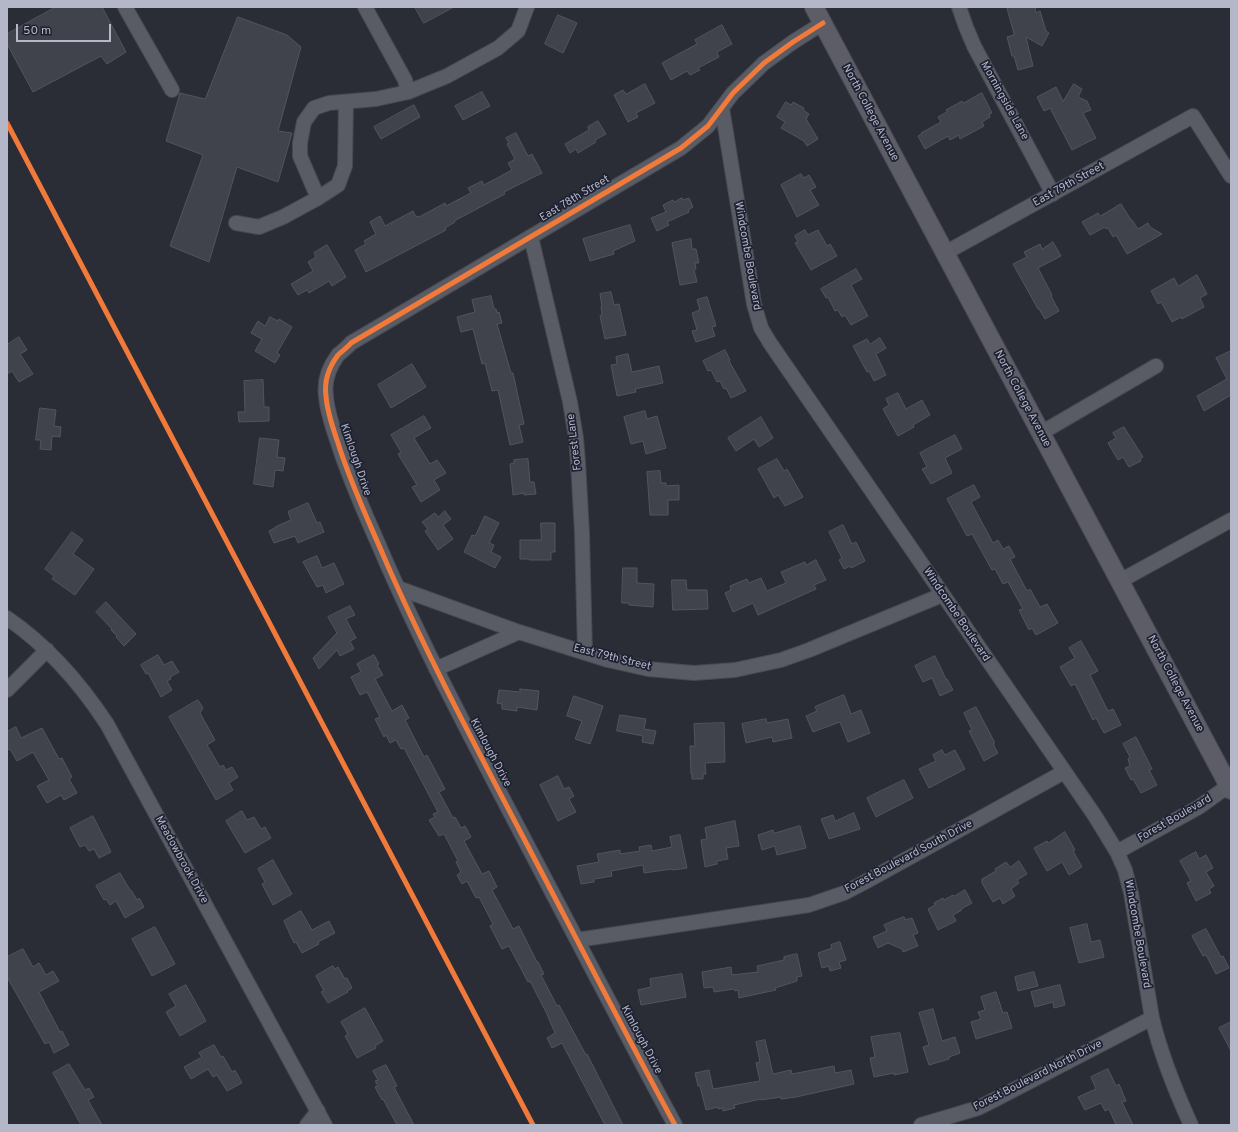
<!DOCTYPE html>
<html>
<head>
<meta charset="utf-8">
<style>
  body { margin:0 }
  #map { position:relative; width:1238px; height:1132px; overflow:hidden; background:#2a2c36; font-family:Overpass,sans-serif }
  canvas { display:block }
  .frame { position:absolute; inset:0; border:8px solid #b4b7c8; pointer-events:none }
  .scale { position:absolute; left:16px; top:24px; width:95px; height:18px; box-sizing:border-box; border:2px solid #b4b7c8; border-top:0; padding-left:5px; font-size:12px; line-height:14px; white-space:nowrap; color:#b4b7c8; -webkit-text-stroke:3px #1d2131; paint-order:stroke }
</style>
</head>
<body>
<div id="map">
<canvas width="1238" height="1132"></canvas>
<div class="frame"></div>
<div class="scale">50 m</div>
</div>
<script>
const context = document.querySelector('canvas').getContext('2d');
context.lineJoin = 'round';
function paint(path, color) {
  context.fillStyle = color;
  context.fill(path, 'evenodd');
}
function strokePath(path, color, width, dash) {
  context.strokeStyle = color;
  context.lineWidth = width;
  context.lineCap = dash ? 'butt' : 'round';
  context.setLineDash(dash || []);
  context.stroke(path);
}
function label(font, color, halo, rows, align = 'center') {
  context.font = font + ' Overpass,sans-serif';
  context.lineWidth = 3.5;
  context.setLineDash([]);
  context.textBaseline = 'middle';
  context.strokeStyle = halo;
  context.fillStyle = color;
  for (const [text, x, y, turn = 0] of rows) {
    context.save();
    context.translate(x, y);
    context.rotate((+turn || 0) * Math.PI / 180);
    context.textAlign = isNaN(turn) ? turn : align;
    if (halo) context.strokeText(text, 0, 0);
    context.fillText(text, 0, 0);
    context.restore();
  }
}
const building = new Path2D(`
  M56,7H102L126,52L107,64L101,56L33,92L7,44V34Z
  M415,7H454L424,23Z
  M1007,7H1035L1036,13L1040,11L1046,31L1049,33L1042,46L1026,37L1033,66L1018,70L1014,56H1012L1007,37L1014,35Z
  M558,15L577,23L563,53L545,44Z
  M238,17L287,35L301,47L278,131L292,133L278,182L237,167L209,262L170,246L203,155L166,141L180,93L205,99Z
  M722,25L732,44L717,52L719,57L698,68L700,70L690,75L687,71L671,80L662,63L697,44L695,40Z
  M645,84L655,103L636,113L638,117L628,122L614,95L623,90L626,94Z
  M1074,84L1082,89L1078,97L1087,101L1091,110L1083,113L1096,138L1072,150L1050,108L1044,111L1037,97L1056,87L1063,101Z
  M482,92L490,106L463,120L455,106Z
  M982,93L992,113L989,114L990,117L982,122L984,126L960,139L959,135L950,140L948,136L925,149L918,136L922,134L921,133L941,122L938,117L947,112L946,110L962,101L963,103Z
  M786,102L791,105L793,102L804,108L803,110L809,114L806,119L818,139L807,146L804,141L781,128L785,122L777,117Z
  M414,105L420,117L381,139L374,127Z
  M598,121L606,134L595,140L596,142L578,153L576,149L570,153L565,144L589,130L588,127Z
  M516,133L528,156L532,154L542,173L504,192L505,194L454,221L455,222L445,228L446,230L366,272L355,250L366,244L364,241L376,234L370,222L380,216L385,226L413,211L416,217L418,216L419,217L445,203L446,206L471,193L468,188L482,181L484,185L512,170L508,163L515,159L507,144L509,143L506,138Z
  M801,174L804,178L809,175L816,187L810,190L819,205L797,217L781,185Z
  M682,198L683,200L689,198L693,207L688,210L689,212L667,222L669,225L657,231L651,218L666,212L663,205L673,200L674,202Z
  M1121,204L1131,220H1132L1138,229L1148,223L1150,227L1162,234L1127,254L1116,235L1113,237L1108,228L1106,229L1105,227L1090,235L1082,222L1098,213L1100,216Z
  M630,225L635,241L613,251L614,254L590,261L583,239Z
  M805,230L808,235L818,230L827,246L830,244L837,256L811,270L795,243L798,242L795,236Z
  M691,239L692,249H696L699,263H695L696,269L694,270L697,282L680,285L672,243Z
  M1053,242L1061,256L1038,268L1052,295L1051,296L1059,311L1045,319L1039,309H1038L1013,264L1027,257L1024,252L1040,244L1042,249Z
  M327,245L346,277L332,286L329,281L309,293L307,290L298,295L291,284L313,271L308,262L316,257L314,253Z
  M856,269L862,279L851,285L868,316L851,325L845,315L842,317L838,310L835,311L828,297L826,298L821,289Z
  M1197,275L1207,294L1200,298L1204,307L1182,319L1181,317L1172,322L1161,302L1158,304L1151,291L1174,278L1178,286Z
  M611,292L614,305L619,304L626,335L605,339L600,316L602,315L601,307H602L600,294Z
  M491,296L494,309H496L497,313L499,312L502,323L497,324L511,373H513L524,424L519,425L523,442L510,445L498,390L492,391L485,363L482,364L473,329L461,332L457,317L475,312L472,300Z
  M707,297L716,326L712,327L715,336L696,342L692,331L697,330L692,313L700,310L697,300Z
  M270,317L278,321L279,319L292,327L277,353L280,355L275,363L255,351L262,339L251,333L258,321L265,326Z
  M19,337L27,350L20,354L33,374L19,382L12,371L7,374V345Z
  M880,338L886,348L876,354L886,375L874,381L869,371L867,372L853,346L867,339L870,344Z
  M725,350L730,360L729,361L746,391L731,398L726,388L724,389L720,381L717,382L711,370L708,371L703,361Z
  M1231,351V395L1204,411L1197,396L1227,379L1216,358Z
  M628,354L632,372L659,366L663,383L635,389L636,392L617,396L611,365L617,364L616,357Z
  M412,364L426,387L391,408L378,385Z
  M263,380L264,407H269V421L239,422L238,412H245L244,381Z
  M898,393L906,409L922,400L930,415L913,425L914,427L898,436L883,409L889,405L886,399Z
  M40,408L56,410L54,426L61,427L60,437L52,436L51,450L40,449L41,440H36Z
  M645,411L647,419L657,416L666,448L646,454L643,441L631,444L624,417Z
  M424,416L431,428L414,438L430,464L437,460L446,473L434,480L440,490L421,502L412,487L417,485L398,454L401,452L391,435Z
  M761,417L773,438L759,447L754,439L736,451L728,438Z
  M1124,427L1143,457L1140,459L1141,461L1129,467L1123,457L1118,460L1108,443L1116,438L1113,433Z
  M955,435L962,449L945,458L952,473L931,484L922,469L927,467L920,453Z
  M260,438L279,440L277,457L285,458L283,471L275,470L273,487L254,484Z
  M528,459L530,482H534L536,494L524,495V493L513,495L510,464L514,463V460Z
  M777,459L784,471L787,469L803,497L785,506L778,495L774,498L758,469Z
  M660,471L661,483H666V486L679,485V500H668V515H650L647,472Z
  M974,485L980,497L971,502L993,543L998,540L1003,549L1009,546L1015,557L1010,559L1027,591L1030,589L1040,607L1047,604L1058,623L1036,635L1032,628L1029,630L1019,610L1023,609L1008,582L1003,584L995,569L992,570L972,534L967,536L947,499Z
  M308,503L317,523L320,522L324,532L298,543L295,536L274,543L269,531L275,528V527L291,520L288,512Z
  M445,511L451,519L443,525L453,539L438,550L425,531L428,529L422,522L435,513L438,517Z
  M485,516L499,523L489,543L494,545L491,552L501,557L495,568L464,552L472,535L475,536Z
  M541,523H555V552H551V560H529V559H520V540H541Z
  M843,525L852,544L856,542L865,561L851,568L850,566L844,569L839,560L842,558L829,532Z
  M72,532L83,540L73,554L94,569L75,595L52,579L54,576L45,569Z
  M317,556L322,568L334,563L344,584L326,593L323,585L317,587L303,562Z
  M816,560L826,580L814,585L816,589L758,615L753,603L733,612L725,593L731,590L730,586L747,579L749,583L761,578L767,591L786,583L781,572L805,562L806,565Z
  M623,568H637V583L654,584L653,607L629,605V603H622Z
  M672,580H686L687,590H707L708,609L673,610Z
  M106,602L136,634L124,646L116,637L117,636L111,630L112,629L96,612Z
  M350,606L355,615L346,619L356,638L350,641L354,649L340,656L337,650L319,669L313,658L337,633L328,617Z
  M1081,641L1098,671L1090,675L1108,711L1113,709L1121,725L1104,733L1096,718L1093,720L1075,684L1071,686L1060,667L1075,658L1069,648Z
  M158,655L164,665L172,661L179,672L170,677L171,679L167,681L172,690L161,697L148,673L146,674L141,665Z
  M374,655L379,664L377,665L383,675L375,679L392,711L402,705L409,718L405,720L424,757L427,755L445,789L439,792L453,818L455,817L461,828L465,826L471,837L464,841L482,874L489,871L497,887L492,890L513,929L519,926L537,962H538L544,974L541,975L557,1006L559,1005L586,1055L587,1054L623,1125H605L562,1043L552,1048L547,1038L555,1033L546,1012L530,981L528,982L509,946L502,949L490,926L493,924L479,897L476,898L467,881L462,884L457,875L461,872L456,862L458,861L444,834L439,836L429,820L435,817L433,814L438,812L404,748L401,749L396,740L390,743L386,735L384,737L375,719L380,717L367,692L360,695L351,677L361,672L357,664Z
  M935,656L946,679H947L953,690L940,696L932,678L923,682L915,666Z
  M520,689L539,691L537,710L517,707V711L502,709V704L497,703L499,690L520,692Z
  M844,695L851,714L861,710L870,733L848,742L840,722L813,732L806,716L817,711L815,707Z
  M574,696L603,706L590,744L575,739L582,721L567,716Z
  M198,700L203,708L200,713L215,740L207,745L220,767L223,765L226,770L232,767L238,777L229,783L233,790L216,800L169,717Z
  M976,707L994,741V746L998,753L984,761L969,731L972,730L964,713Z
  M620,715L646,719L644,729L656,731L653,744L642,742L643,736L617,731Z
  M766,719L767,723L788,719L792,738L773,742L772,737L746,743L742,724Z
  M724,723L725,762L705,763L706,774H703V779H692V774H691L690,746H695L694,724Z
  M16,727L21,738L42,728L59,759L62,758L72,777L69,779L77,793L64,800L61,795L47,803L37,786L49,780L33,752L17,761L10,749L7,750V732Z
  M1136,737L1152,769L1149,770L1157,785L1141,793L1133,779L1131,780L1125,768L1130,766L1128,759L1130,757L1123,744Z
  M942,750L945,755L955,750L965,769L929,788L919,769L936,761L933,755Z
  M558,776L564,789L569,787L574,796L569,799L576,812L558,821L540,785Z
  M904,780L913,798L876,817L867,798Z
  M242,811L247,820L254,817L261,829L265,827L271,838L245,853L226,821Z
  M854,813L860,829L829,839L821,819L833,815L835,821Z
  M93,816L111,852L99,858L94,849L89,851L85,845L80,847L70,828Z
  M735,821L739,846L726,848L728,859L717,861V864L705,867L701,840L707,839L705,828Z
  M800,826L806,848L777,855L775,846L762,850L758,835L773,830L774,833Z
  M1065,832L1075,850L1073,851L1082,867L1069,875L1062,862L1047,871L1034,848L1047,841L1048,843Z
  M680,835L687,868L673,870L672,869L644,873L643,865L611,871L612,876L594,879V882L581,884L577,866L599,862L597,854L620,850V854L640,851L639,847L651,845L652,851L672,847L670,837Z
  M1196,852L1199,859L1206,855L1213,868L1206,872L1214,886L1209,889L1211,893L1196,901L1187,883L1191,881L1180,861Z
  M273,860L292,894L273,905L262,884L265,882L258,869Z
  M1019,861L1027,874L1017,880L1019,883L1011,889L1015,896L1003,904L1000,898L993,902L982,883V879L996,871L995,869L1006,862L1010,867Z
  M120,873L130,890H131L137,900L139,898L144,907L125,918L116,901L110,905L106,899L104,900L96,886Z
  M965,890L972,903L961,909L962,910L953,915L956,921L938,930L928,909L935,905L934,903L943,898L944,900L953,895L954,896Z
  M301,911L312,930L329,921L335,933L318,942L319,944L302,953L296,942L294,943L284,921Z
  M904,917L905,920L912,918L918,933L913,935L918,946L903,952L902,949L888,943L878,948L873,937L887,931L884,925Z
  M1087,924L1091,942L1100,940L1104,957L1079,963L1070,928Z
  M155,927L175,964L152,976L132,939Z
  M1206,929L1221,957L1223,956L1229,968L1216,974L1206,955L1203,956L1192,936Z
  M840,942L846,960L839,962L841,968L830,971L829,966L822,968L818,953L832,948L831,945Z
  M23,949L33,967L39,963L46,975L53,971L59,981L39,992L60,1032L62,1031L69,1045L54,1053L49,1042L45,1044L7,977V957Z
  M797,954L802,976L797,977V981L775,988L776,990L739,998L738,990L735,991L734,989L714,992L713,987L704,988L702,972L731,967L732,975L758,972L757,966L784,960V957Z
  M333,966L335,969L338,967L345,979L347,978L352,988L347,991L348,992L328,1003L321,992L324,991L316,976Z
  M1034,972L1038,986L1018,991L1015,977Z
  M682,974L686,997L641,1005L638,990L651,987L650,979Z
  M186,985L206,1021L180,1036L166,1012L176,1006L169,994Z
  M1060,985L1065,1005L1054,1008L1053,1002L1035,1007L1031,992Z
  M996,992L1003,1013L1007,1012L1012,1028L976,1039L971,1022L981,1019L978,1012L985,1010L981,997Z
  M365,1008L383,1041L375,1046L376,1048L357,1058L345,1036L348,1034L341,1022Z
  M933,1009L942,1041L955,1037L960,1053L949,1057V1059L929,1065L923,1047L929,1045L919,1013Z
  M1231,1022V1051L1219,1028Z
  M900,1033L908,1072L894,1075V1073L874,1077L870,1058L875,1057L871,1037Z
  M765,1040L773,1074L791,1070L792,1074L834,1066L835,1073L851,1070L854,1084L796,1097L781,1099V1097L761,1100V1099L734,1105L735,1108L723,1111V1108L718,1109V1107L706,1110L700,1086H698L695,1073L709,1070L713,1089L760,1081L756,1063L760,1062L756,1042Z
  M214,1045L221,1057L223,1056L232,1072L235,1070L242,1083L227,1091L217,1075L213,1077L208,1069L191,1079L184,1067L202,1057L199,1053Z
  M69,1064L85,1090L89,1088L94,1097L88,1100L102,1125H81L53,1073Z
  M386,1065L397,1086L394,1087L414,1125H397L383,1099L382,1100L375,1087L378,1086L375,1081L378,1080L373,1071Z
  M1108,1069L1116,1086L1119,1084L1126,1101L1122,1102L1133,1125H1116L1109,1109L1105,1111L1101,1103L1085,1110L1078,1097L1096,1089L1091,1077Z`);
const minor = new Path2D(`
  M125,7L172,90
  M365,7L405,80L408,92
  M959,7L966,27L974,46L1053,194
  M722,108L754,304L761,328L770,343L1095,816L1117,852L1125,870L1131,893L1152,1018C1161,1055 1175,1090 1191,1125
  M318,198L300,156V143L304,122L314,108L329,103L376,99L408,92L447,76L498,48L518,31L527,7
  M236,223L259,227L283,217L318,198L338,185L345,166L346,102
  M531,237L570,402L576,438L578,462L582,533L585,652
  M945,253L1193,116L1231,176
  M1041,433L1156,366
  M1120,581L1231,520
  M398,588L519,632L608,660L648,669L694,673L735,670L781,660L809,650L942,595
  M7,618C48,646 80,683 107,724L325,1125
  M436,669L519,632
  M7,690L47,650
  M1117,852L1199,807L1231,784
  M577,940L809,905L844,893L865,882L1064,772
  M307,1125L318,1111
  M675,1125C623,1029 573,932 522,835C475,745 428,657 387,564C370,524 351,485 338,443C333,428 327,412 326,396C324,382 329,367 338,355C342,351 347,348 351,343L681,148L708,126L733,93L764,63L793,42L823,23
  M921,1125L978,1108L994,1100L1152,1018`);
const major = new Path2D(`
  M814,7L1231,790`);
const cycleway = new Path2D(`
  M7,123L533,1125
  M675,1125C623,1029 573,932 522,835C475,745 428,657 387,564C370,524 351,485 338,443C333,428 327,412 326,396C324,382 329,367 338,355C342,351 347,348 351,343L681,148L708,126L733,93L764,63L793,42L823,23`);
const streetNames = [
  ["Morningside Lane",1004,101,61],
  ["North College Avenue",870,113,62],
  ["East 79th Street",1069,185,-29],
  ["East 78th Street",575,199,-31],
  ["Windcombe Boulevard",747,256,80],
  ["North College Avenue",1022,399,62],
  ["Forest Lane",575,442,-97],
  ["Kimlough Drive",355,460,71],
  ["Windcombe Boulevard",956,615,56],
  ["East 79th Street",612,658,14],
  ["North College Avenue",1175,684,62],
  ["Kimlough Drive",490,753,62],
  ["Forest Boulevard",1175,819,-30],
  ["Forest Boulevard South Drive",909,857,-28],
  ["Meadowbrook Drive",181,860,61],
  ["Windcombe Boulevard",1137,934,80],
  ["Kimlough Drive",641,1040,62],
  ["Forest Boulevard North Drive",1038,1076,-27]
];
paint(building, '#40424c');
strokePath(building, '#52545e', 1);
strokePath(minor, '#474951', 16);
strokePath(major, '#484953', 20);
strokePath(minor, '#595c65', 14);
strokePath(major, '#5c5d66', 18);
strokePath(cycleway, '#f17a3a', 5);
label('11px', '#b4b7c8', '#1d2131', streetNames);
</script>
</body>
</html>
